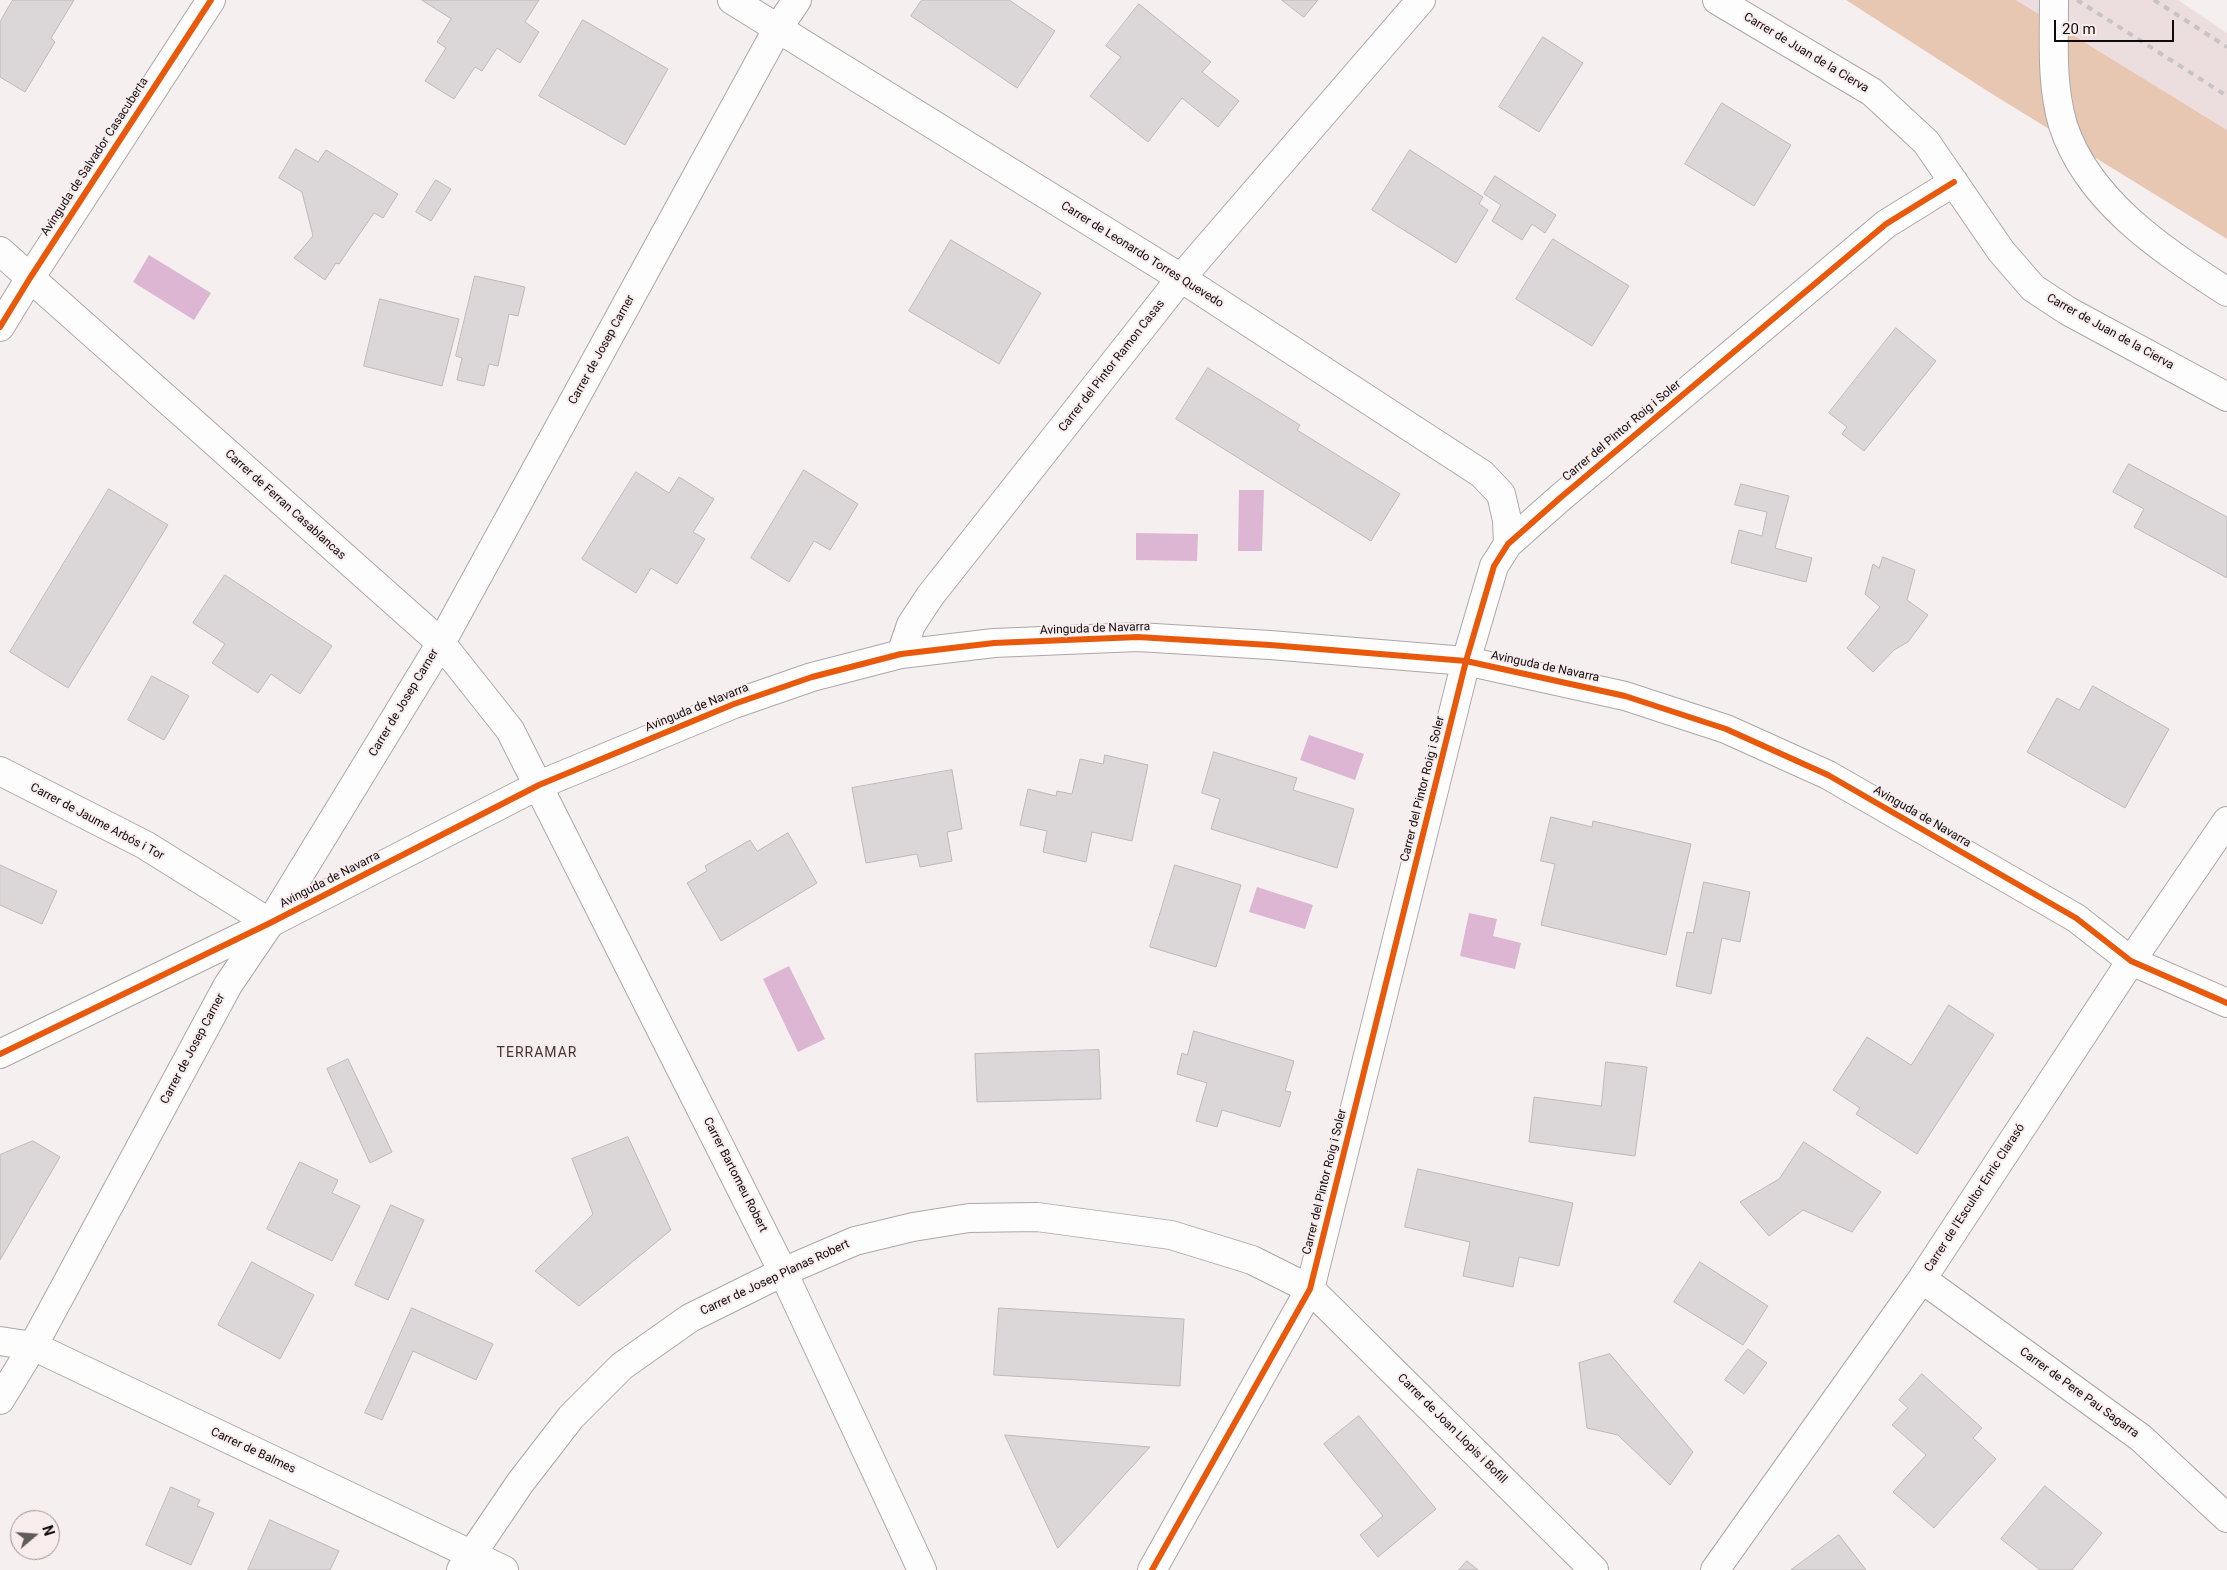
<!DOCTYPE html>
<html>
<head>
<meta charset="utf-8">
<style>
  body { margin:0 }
  #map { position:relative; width:2227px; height:1570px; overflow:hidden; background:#f6eff0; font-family:Roboto,sans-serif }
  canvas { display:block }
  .north { position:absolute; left:10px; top:1510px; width:50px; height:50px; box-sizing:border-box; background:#f9eced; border:1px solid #9b9293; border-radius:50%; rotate:72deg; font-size:14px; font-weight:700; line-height:20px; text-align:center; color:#0f0b0c }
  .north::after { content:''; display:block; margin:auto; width:18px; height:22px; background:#605b5c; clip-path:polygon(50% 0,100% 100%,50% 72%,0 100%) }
  .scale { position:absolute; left:2054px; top:20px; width:120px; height:22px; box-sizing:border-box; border:2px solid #0f0b0c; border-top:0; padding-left:6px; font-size:15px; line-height:18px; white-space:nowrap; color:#0f0b0c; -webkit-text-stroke:4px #f9eced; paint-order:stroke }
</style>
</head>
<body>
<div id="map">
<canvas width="2227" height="1570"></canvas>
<div class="north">N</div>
<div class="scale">20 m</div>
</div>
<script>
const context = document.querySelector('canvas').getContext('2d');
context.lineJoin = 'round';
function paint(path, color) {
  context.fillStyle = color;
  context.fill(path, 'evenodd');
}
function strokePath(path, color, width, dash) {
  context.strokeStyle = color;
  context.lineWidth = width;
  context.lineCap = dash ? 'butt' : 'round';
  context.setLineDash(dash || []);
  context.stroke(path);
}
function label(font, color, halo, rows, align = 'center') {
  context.font = font + ' Roboto,sans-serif';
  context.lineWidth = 4;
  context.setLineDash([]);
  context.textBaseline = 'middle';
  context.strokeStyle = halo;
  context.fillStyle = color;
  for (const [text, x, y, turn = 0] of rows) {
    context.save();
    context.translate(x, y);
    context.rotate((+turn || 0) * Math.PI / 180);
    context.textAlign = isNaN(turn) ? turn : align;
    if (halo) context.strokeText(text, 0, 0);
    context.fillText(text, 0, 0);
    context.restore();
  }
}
const built = new Path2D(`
  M2016,0H2178L2227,33V130Z`);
const forest = new Path2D(`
  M1846,0H2016L2227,130V239L1989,92Z`);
const water = new Path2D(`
  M149,255L211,293L194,320L133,282Z
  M1239,490H1264L1262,551H1238Z
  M1136,533L1198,534L1197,561L1136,560Z
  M1309,735L1364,754L1355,780L1300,760Z
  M1257,887L1313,905L1305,929L1249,912Z
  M1469,913L1497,919L1493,936L1521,943L1515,969L1460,956Z
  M789,966L825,1039L798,1052L763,979Z`);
const building = new Path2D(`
  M13,0H74L51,38L55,42L25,92L0,77V22Z
  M422,0H539L525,22L539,32L520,63L497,48L482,71L475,67L454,99L425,81L446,48L437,42L451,19Z
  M922,0H1009L1055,31L1017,88L911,16Z
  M1282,0H1318L1304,17Z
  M1139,4L1211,62L1202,72L1239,101L1218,127L1182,98L1148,142L1090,96L1121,57L1106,46Z
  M583,20L668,69L625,145L539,96Z
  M1543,37L1583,63L1539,132L1499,107Z
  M1722,103L1791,145L1754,206L1685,164Z
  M296,149L318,162L326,150L398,194L383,218L374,213L339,264L336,263L325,280L294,258L313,236L302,192L279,178Z
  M1410,150L1483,197L1479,204L1488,210L1456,263L1372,210Z
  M1495,176L1556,215L1545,233L1532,224L1522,240L1492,221L1501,205L1484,194Z
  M436,180L451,189L431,221L416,212Z
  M1553,239L1629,286L1592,346L1516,299Z
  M951,240L1041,293L999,364L909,311Z
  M475,276L525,287L518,316L509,314L498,366L489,364L484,386L457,380L462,358L456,356Z
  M380,299L459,319L442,386L364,366Z
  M1896,328L1936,361L1864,451L1842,434L1847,427L1829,413Z
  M1208,368L1300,425L1297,430L1400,494L1371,541L1176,419Z
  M2129,464L2227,517V578L2134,527L2144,509L2113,492Z
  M804,470L858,504L830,550L814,541L789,582L751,558Z
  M636,472L669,493L679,477L714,499L693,532L705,539L677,584L651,568L636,593L582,559Z
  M1741,484L1789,496L1775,548L1812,558L1806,582L1731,563L1739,530L1762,536L1767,512L1735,505Z
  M109,489L168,525L68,688L10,652Z
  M1883,557L1915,570L1907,600L1928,615L1908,642L1894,650L1873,672L1847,648L1880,607L1865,594L1873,564L1879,568Z
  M225,575L332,646L300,694L271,674L258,693L212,663L225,644L193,623Z
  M152,676L189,696L164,740L128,720Z
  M2093,686L2169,729L2125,808L2027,752L2057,698L2079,710Z
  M1214,752L1297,778L1293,790L1354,809L1337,868L1211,829L1220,799L1202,793Z
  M1105,755L1148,765L1132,841L1092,832L1086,862L1043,852L1047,831L1020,825L1028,789L1056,796L1057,791L1072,794L1080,759L1103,764Z
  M952,770L962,829L947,832L952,861L920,867L917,854L866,863L852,788Z
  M1551,817L1592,827L1593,821L1691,844L1666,955L1541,925L1555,864L1541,861Z
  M788,833L817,883L721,941L687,883L707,871L705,866L750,840L757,851Z
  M0,865L57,891L42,924L0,905Z
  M1175,865L1241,885L1216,967L1150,947Z
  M1704,882L1750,892L1740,942L1722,938L1711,994L1676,986L1687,932L1693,933Z
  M1949,1005L1994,1035L1917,1154L1856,1114L1860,1108L1833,1090L1867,1037L1911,1065Z
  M1194,1031L1294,1061L1285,1091L1291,1092L1280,1127L1222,1110L1217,1127L1196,1121L1207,1083L1177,1074L1182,1053L1187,1055Z
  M1099,1050L1101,1099L977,1102L975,1054Z
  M348,1059L392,1152L370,1163L327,1069Z
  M1606,1062L1647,1067L1635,1156L1529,1142L1534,1097L1601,1106Z
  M628,1137L671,1230L579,1306L535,1271L593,1214L572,1159Z
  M33,1141L60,1157L0,1260V1155Z
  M1804,1142L1881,1192L1852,1232L1803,1210L1769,1236L1740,1202L1779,1179Z
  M300,1162L338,1180L332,1193L360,1206L332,1261L267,1229Z
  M1418,1169L1573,1203L1559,1266L1519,1257L1513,1287L1463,1276L1470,1242L1405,1227Z
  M391,1205L424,1220L388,1300L355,1285Z
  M252,1262L314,1295L280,1359L218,1325Z
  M1700,1262L1768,1306L1743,1345L1674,1302Z
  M412,1308L493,1344L476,1380L413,1351L382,1420L365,1413Z
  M999,1308L1184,1319L1180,1386L994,1375Z
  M1748,1349L1767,1363L1744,1394L1725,1380Z
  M1610,1354L1693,1452L1670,1485L1618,1435L1587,1428L1579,1363Z
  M1922,1374L1982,1428L1973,1438L1996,1459L1934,1528L1893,1492L1926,1455L1892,1425L1908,1408L1899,1400Z
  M1359,1416L1436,1509L1378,1557L1360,1535L1383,1516L1324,1444Z
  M1005,1435L1150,1447L1058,1548Z
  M2045,1486L2102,1533L2072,1570H2040L2001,1539Z
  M171,1487L200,1500L197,1506L214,1513L191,1565L146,1545Z
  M270,1520L339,1551L330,1570H248Z
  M1839,1535L1866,1570H1791Z
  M1467,1561L1478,1570H1459Z`);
const street = new Path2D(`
  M732,0L1181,278L1482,474L1501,494L1507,520L1508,544
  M1717,0L1872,92L1926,142L2001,251L2033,288L2068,311L2227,397
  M0,251L441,643L510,730L783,1272L922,1570
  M0,327L30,278L211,0
  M901,654L911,625L930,596L1181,278L1421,0
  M0,771L145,845L270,923
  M1922,1279L2141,1438L2227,1518
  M0,1341L33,1346L504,1570
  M0,1400L33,1346L228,985L270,923L441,643L778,28L797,0
  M461,1570L520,1483L571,1417L622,1366L690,1318L783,1272L855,1241L913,1227L969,1218L1037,1217L1171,1235L1252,1260L1310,1289L1594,1570
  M1152,1570L1310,1289L1466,661L1494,566L1508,544L1560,498L1886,224L1954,182
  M1715,1570L1922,1279L2131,961L2227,821`);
const secondary = new Path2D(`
  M2054,0C2054,40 2051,85 2063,125C2088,202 2163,250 2227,292
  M0,1054L270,923L539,785L734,704L812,677L901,654L994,643L1138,637L1270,645L1466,661L1625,696L1726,729L1828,775L2076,918L2131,961L2227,1003`);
const rail = new Path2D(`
  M2077,0L2227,96
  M2154,0L2227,47`);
const cycleway = new Path2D(`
  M0,327L30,278L211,0
  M0,1054L270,923L539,785L734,704L812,677L901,654L994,643L1138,637L1270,645L1466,661L1625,696L1726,729L1828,775L2076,918L2131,961L2227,1003
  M1152,1570L1310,1289L1466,661L1494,566L1508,544L1560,498L1886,224L1954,182`);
const streetNames = [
  ["Carrer de Juan de la Cierva",1806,53,31],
  ["Avinguda de Salvador Casacuberta",95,157,-57],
  ["Carrer de Leonardo Torres Quevedo",1142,255,32],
  ["Carrer de Juan de la Cierva",2110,332,29],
  ["Carrer de Josep Carner",602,350,-61],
  ["Carrer del Pintor Ramon Casas",1112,366,-52],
  ["Carrer del Pintor Roig i Soler",1622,431,-40],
  ["Carrer de Ferran Casablancas",285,505,42],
  ["Avinguda de Navarra",1095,629,-2],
  ["Avinguda de Navarra",1545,667,12],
  ["Carrer de Josep Carner",404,703,-59],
  ["Avinguda de Navarra",697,708,-22],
  ["Carrer del Pintor Roig i Soler",1423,789,-76],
  ["Avinguda de Navarra",1922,817,30],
  ["Carrer de Jaume Arbós i Tor",97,822,28],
  ["Avinguda de Navarra",330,880,-27],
  ["Carrer de Josep Carner",193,1049,-62],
  ["Carrer Bartomeu Robert",735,1175,63],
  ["Carrer del Pintor Roig i Soler",1325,1182,-76],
  ["Carrer de l'Escultor Enric Clarasó",1975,1198,-57],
  ["Carrer de Josep Planas Robert",775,1278,-25],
  ["Carrer de Pere Pau Sagarra",2079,1393,36],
  ["Carrer de Joan Llopis i Bofill",1452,1429,45],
  ["Carrer de Balmes",253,1451,25]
];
const neighbourhoodNames = [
  ["TERRAMAR",537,1053]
];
paint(built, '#ecddde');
paint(forest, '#e8c7b2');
paint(water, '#ddb6d3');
paint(building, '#dbd6d7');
strokePath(building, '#bdb9ba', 1);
strokePath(street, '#aca7a7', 30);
strokePath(secondary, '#aca7a7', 30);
strokePath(street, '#fefdfd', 28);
strokePath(secondary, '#fefdfd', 28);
strokePath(rail, '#c6c4c5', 4, [6, 6]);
strokePath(cycleway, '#e8590c', 6);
label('12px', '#0f0b0c', '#f9eced', streetNames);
context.letterSpacing = '1px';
label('14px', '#3f3636', '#f9eced', neighbourhoodNames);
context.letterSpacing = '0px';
</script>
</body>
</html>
